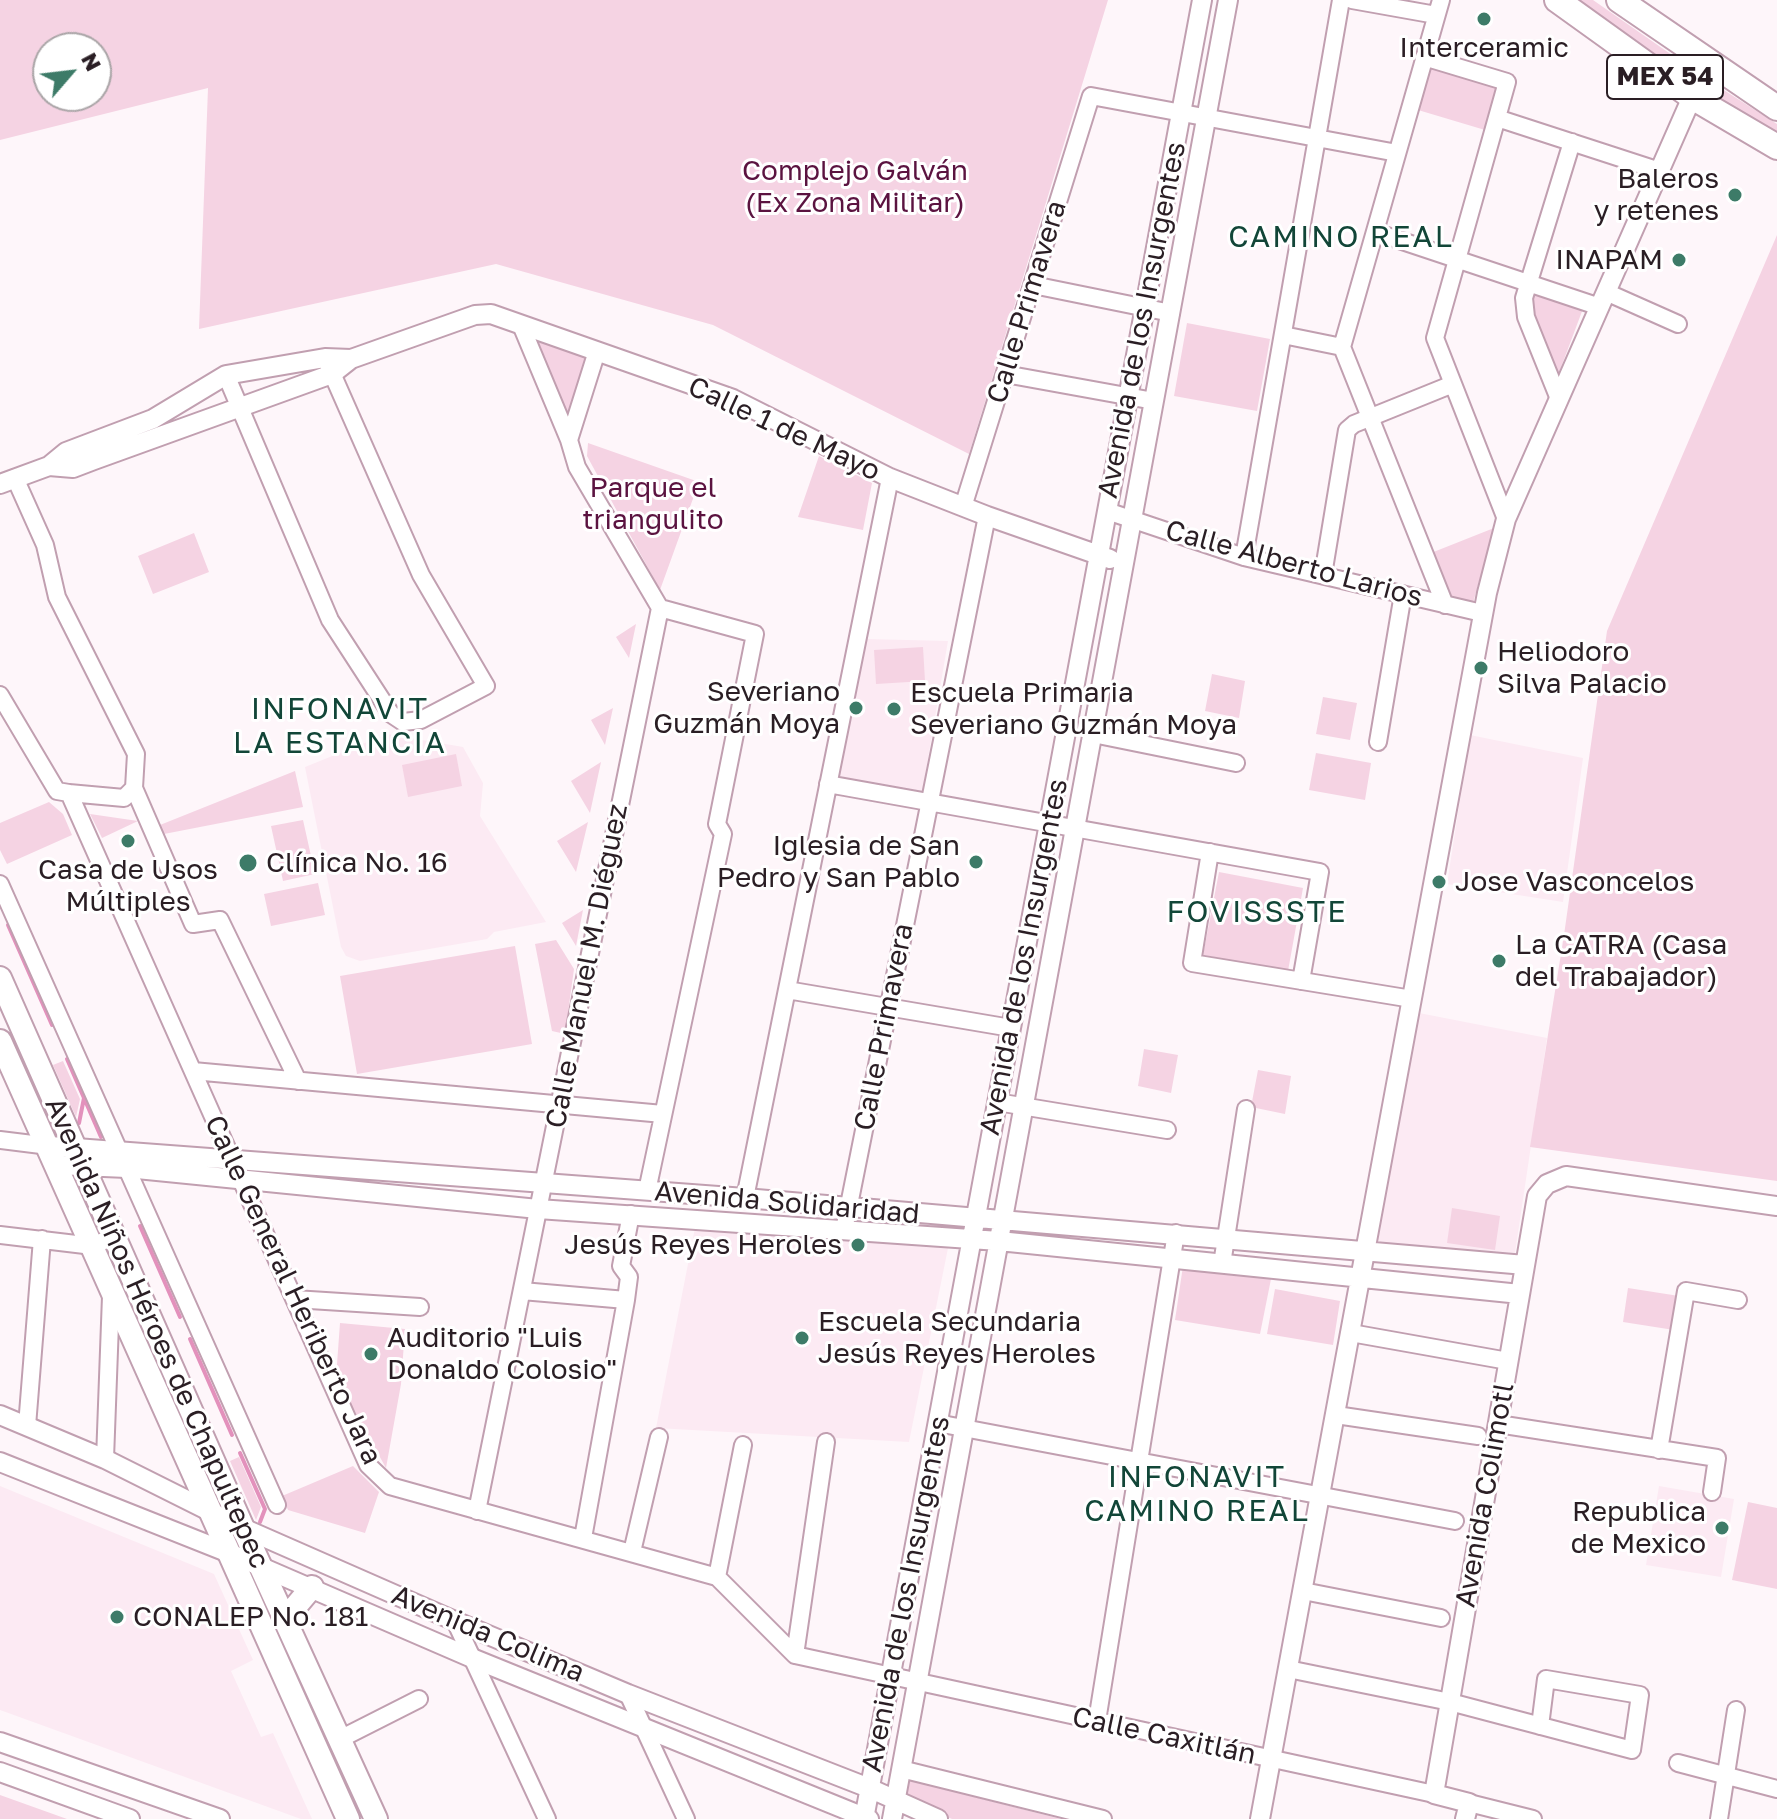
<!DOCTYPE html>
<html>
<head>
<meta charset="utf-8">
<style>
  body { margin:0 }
  #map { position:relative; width:1777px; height:1819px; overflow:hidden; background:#fef6fa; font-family:"Golos Text",sans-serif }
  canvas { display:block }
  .north { position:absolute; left:32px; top:32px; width:80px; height:80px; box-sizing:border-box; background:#fff; border:2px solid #aaa5a7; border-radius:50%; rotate:62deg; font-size:22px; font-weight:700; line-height:32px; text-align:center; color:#2a1e24 }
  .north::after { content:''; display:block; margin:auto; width:28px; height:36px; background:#3d7b68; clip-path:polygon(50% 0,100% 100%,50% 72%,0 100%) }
</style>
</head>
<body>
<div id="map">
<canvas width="1777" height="1819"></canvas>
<div class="north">N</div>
</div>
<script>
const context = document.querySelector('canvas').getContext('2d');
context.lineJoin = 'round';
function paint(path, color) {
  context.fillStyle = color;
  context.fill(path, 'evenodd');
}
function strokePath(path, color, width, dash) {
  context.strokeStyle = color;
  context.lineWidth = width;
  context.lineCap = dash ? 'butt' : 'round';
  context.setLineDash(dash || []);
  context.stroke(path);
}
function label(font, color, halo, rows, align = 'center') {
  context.font = font + ' "Golos Text",sans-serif';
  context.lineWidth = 6;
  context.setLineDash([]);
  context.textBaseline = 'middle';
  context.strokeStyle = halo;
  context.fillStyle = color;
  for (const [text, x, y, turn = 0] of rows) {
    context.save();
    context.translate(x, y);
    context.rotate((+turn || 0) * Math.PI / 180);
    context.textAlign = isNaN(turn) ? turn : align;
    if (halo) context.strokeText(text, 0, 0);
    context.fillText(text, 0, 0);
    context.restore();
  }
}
const built = new Path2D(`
  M866,639L948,641L922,794L839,776Z
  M387,734L463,747L483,783L480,816L546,922L494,932L487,939L360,961L346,956L341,947L305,767Z
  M1470,735L1583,758L1563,902L1447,884Z
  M1419,1013L1547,1038L1515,1253L1376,1247Z
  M695,1228L948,1248L909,1442L656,1428Z
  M0,1486L214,1574L253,1660L231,1671L261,1737L273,1733L312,1819H301L0,1710Z
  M1659,1486L1734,1499L1721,1577L1646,1565Z`);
const green = new Path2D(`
  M0,0H1108L969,454L713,325L496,264L199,329L208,88L0,140ZM48,48H96V96H48Z
  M1576,0H1593L1715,85L1711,93Z
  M1431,65L1498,85L1485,130L1418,110Z
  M1719,87L1777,124V134L1715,96Z
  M1777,235V1181L1530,1147L1564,935L1607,631Z
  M1532,288L1584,306L1557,378L1530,314Z
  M1187,323L1270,339L1257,411L1174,396Z
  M534,339L589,357L567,414Z
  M588,443L699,482L660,590L587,456Z
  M819,456L872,483L863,530L798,517Z
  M1494,528L1473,603L1448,597L1431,553Z
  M194,533L209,572L153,594L138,556Z
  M636,624L629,658L616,637Z
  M923,647L925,681L876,684L874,650Z
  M1212,674L1245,681L1239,718L1205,711Z
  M1323,697L1357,703L1350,740L1316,734Z
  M613,708L605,745L591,720Z
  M1316,753L1371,763L1365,800L1309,790Z
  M456,754L462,786L408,797L402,765Z
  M601,762L590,813L571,781Z
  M295,771L303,807L164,834L160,825Z
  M49,802L63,814L72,835L7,864L0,850V823Z
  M90,814L138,821L102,838Z
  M303,820L315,874L283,881L271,826Z
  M588,822L576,872L557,841Z
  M1219,872L1303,888L1288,971L1203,955Z
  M318,883L325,915L271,926L264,894Z
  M583,910L576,946L562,923Z
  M556,940L574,969L565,1034L552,1031L535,944Z
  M515,946L532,1044L357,1074L340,976Z
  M1144,1049L1178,1055L1171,1093L1138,1086Z
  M63,1061L80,1099L76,1117L53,1065Z
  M1258,1070L1291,1076L1285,1114L1251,1107Z
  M1452,1208L1500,1216L1495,1250L1447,1243Z
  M1183,1266L1272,1274L1260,1334L1175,1320Z
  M1628,1288L1679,1296L1674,1330L1623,1322Z
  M1275,1289L1340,1301L1333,1345L1267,1334Z
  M340,1323L405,1329L401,1384L386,1468L336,1378Z
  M239,1457L261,1507L256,1520L230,1461Z
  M353,1466L379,1492L365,1533L288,1510L282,1496Z
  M1748,1502L1777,1508V1589L1732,1580Z
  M904,1779L1061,1819H952L900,1797Z
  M0,1795L67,1819H0Z`);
const stream = new Path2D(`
  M8,925L52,1025
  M67,1059L101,1137
  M79,1123L84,1098
  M140,1226L180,1317
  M190,1339L232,1435
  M240,1453L265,1509L260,1522`);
const minor = new Path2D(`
  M1352,0L1436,15
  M1441,0L1342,347L1445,605
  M1424,57L1507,82L1435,338L1506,519
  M1497,118L1660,171
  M1375,232L1600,307
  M1033,285L1171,313
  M1606,292L1678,324
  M1283,335L1342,347
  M1005,374L1154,401
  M226,375L330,620L391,714L403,722L421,720L486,686L421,575L327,362
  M1559,399L1526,317L1524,298L1572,142
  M569,440L597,351
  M15,478L45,545L57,597L136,754L134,788L193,924L220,920L298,1081
  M963,507L1091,96L1397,153
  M1107,511L1244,557L1482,613
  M1244,557L1341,0
  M1323,575L1347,430L1354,424L1453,384
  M0,695L57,791L69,793L368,1465L390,1486L717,1577L795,1655
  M1093,734L1236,763
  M1378,742L1403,594
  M828,784L1320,872L1301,981
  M69,793L124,798L134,788
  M1210,852L1192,963L1412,999
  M0,884L277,1505
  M787,990L1011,1028
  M193,1071L663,1114
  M997,1102L1167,1130
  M0,1140L49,1146
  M647,1191L723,834L717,824L755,634L660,608
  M745,1198L890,478
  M844,1230L987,516
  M0,1235L93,1246L114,1236
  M1222,1264L1246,1109
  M522,1291L626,1300
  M294,1299L420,1307
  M1351,1333L1508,1361
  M1336,1415L1478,1436
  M937,1423L1455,1521
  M1498,1424L1717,1458L1712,1492
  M27,1426L42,1239
  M1659,1450L1686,1291L1738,1300
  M105,1459L111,1296
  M477,1511L660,608L577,467L569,440L521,325
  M583,1538L626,1300L629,1277L621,1266L631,1214
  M632,1552L659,1437
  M717,1577L743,1445
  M1303,1591L1441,1618
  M455,1621L547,1819
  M795,1655L1434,1794
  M795,1655L826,1442
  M1288,1669L1450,1702L1632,1750L1640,1695L1546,1679L1540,1726
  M628,1694L686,1819
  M1097,1721L1176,1233
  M340,1739L419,1699
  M1678,1763L1777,1789
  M901,1769L1103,1819
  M1469,1803L1533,1819
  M1719,1819L1736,1710`);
const tertiary = new Path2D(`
  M49,466L73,468L94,460L332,374L351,359L475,315L491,314L733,399L890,478L987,516L1110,559
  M0,484L49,466L66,452L153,419L226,375L325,358L351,359
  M49,1146L745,1198L1525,1265
  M57,1165L127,1168L538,1209L999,1241L1520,1294
  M0,1415L105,1459L243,1528L455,1621L628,1694L869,1788L938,1819
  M0,1462L229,1553L472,1658L869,1819
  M0,1742L220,1819
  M0,1772L130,1819
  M864,1819L1202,0
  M892,1819L1228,0
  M1260,1819L1487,593L1506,519L1692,97
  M1465,1819L1469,1803L1434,1794L1537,1196L1547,1184L1566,1176L1777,1206`);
const secondary = new Path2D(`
  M0,978L243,1528L376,1819
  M0,1041L348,1819
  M289,1627L296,1606L312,1587`);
const primary = new Path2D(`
  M1557,0L1692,97L1777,147
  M1619,0L1777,108`);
const markers = [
  [1484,19,8,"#3d7b68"],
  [1735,195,8,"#3d7b68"],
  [1679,260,8,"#3d7b68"],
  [1481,668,8,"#3d7b68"],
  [856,708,8,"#3d7b68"],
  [894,709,8,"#3d7b68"],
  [128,841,8,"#3d7b68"],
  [976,862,8,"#3d7b68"],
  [248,863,10,"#3d7b68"],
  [1439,882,8,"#3d7b68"],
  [1499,961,8,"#3d7b68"],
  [858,1245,8,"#3d7b68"],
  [802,1338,8,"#3d7b68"],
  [371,1354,8,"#3d7b68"],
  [1722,1528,8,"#3d7b68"],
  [117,1617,8,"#3d7b68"]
];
const shields = [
  [1665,77,116]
];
const shieldNames = [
  ["MEX 54",1665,77]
];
const poiNames = [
  ["Interceramic",1484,48,"center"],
  ["Baleros",1719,179,"right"],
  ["y retenes",1719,211,"right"],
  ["INAPAM",1663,260,"right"],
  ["Heliodoro",1497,652],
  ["Silva Palacio",1497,684],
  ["Severiano",840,692,"right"],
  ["Guzmán Moya",840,724,"right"],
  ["Escuela Primaria",910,693],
  ["Severiano Guzmán Moya",910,725],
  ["Iglesia de San",960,846,"right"],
  ["Pedro y San Pablo",960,878,"right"],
  ["Clínica No. 16",266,863],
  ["Casa de Usos",128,870,"center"],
  ["Múltiples",128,902,"center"],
  ["Jose Vasconcelos",1455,882],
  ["La CATRA (Casa",1515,945],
  ["del Trabajador)",1515,977],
  ["Jesús Reyes Heroles",842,1245,"right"],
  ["Escuela Secundaria",818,1322],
  ["Jesús Reyes Heroles",818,1354],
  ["Auditorio \"Luis",387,1338],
  ["Donaldo Colosio\"",387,1370],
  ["Republica",1706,1512,"right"],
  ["de Mexico",1706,1544,"right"],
  ["CONALEP No. 181",133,1617]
];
const parkNames = [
  ["Complejo Galván",855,171],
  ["(Ex Zona Militar)",855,203],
  ["Parque el",653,488],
  ["triangulito",653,520]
];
const streetNames = [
  ["Calle Primavera",1027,302,-73],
  ["Avenida de los Insurgentes",1142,320,-79],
  ["Calle 1 de Mayo",784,429,25],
  ["Calle Alberto Larios",1294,564,15],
  ["Avenida de los Insurgentes",1024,957,-79],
  ["Calle Manuel M. Diéguez",587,966,-79],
  ["Calle Primavera",884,1027,-79],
  ["Avenida Solidaridad",787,1203,5],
  ["Calle General Heriberto Jara",293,1290,65],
  ["Avenida Niños Héroes de Chapultepec",157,1333,66],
  ["Avenida Colimotl",1485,1495,-80],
  ["Avenida de los Insurgentes",906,1594,-79],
  ["Avenida Colima",488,1634,23],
  ["Calle Caxitlán",1164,1736,12]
];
const neighbourhoodNames = [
  ["CAMINO REAL",1341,237],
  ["INFONAVIT",340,709],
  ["LA ESTANCIA",340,743],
  ["FOVISSSTE",1257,912],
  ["INFONAVIT",1197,1477],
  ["CAMINO REAL",1197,1511]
];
paint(built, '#fceaf3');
paint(green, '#f5d3e3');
strokePath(stream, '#e391bc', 4);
strokePath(minor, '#c19fb0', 20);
strokePath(tertiary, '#c19fb0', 22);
strokePath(secondary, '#c19fb0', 26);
strokePath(primary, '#c19fb0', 28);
strokePath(minor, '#fff', 16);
strokePath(tertiary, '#fff', 18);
strokePath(secondary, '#fff', 22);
strokePath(primary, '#fff', 24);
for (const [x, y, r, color] of markers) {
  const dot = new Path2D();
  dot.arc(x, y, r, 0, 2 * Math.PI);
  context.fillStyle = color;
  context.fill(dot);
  strokePath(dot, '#fff', 3);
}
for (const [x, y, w] of shields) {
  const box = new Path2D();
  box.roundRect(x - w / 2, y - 22, w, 44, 6);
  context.fillStyle = '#fff';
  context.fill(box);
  strokePath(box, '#2a1e24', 2);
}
label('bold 26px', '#2a1e24', null, shieldNames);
label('28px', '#2a1e24', '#fff', poiNames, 'left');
label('28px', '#5b1340', '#fff', parkNames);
label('28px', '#2a1e24', '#fff', streetNames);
context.letterSpacing = '2px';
label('30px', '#124638', '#fff', neighbourhoodNames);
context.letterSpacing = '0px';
</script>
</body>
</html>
